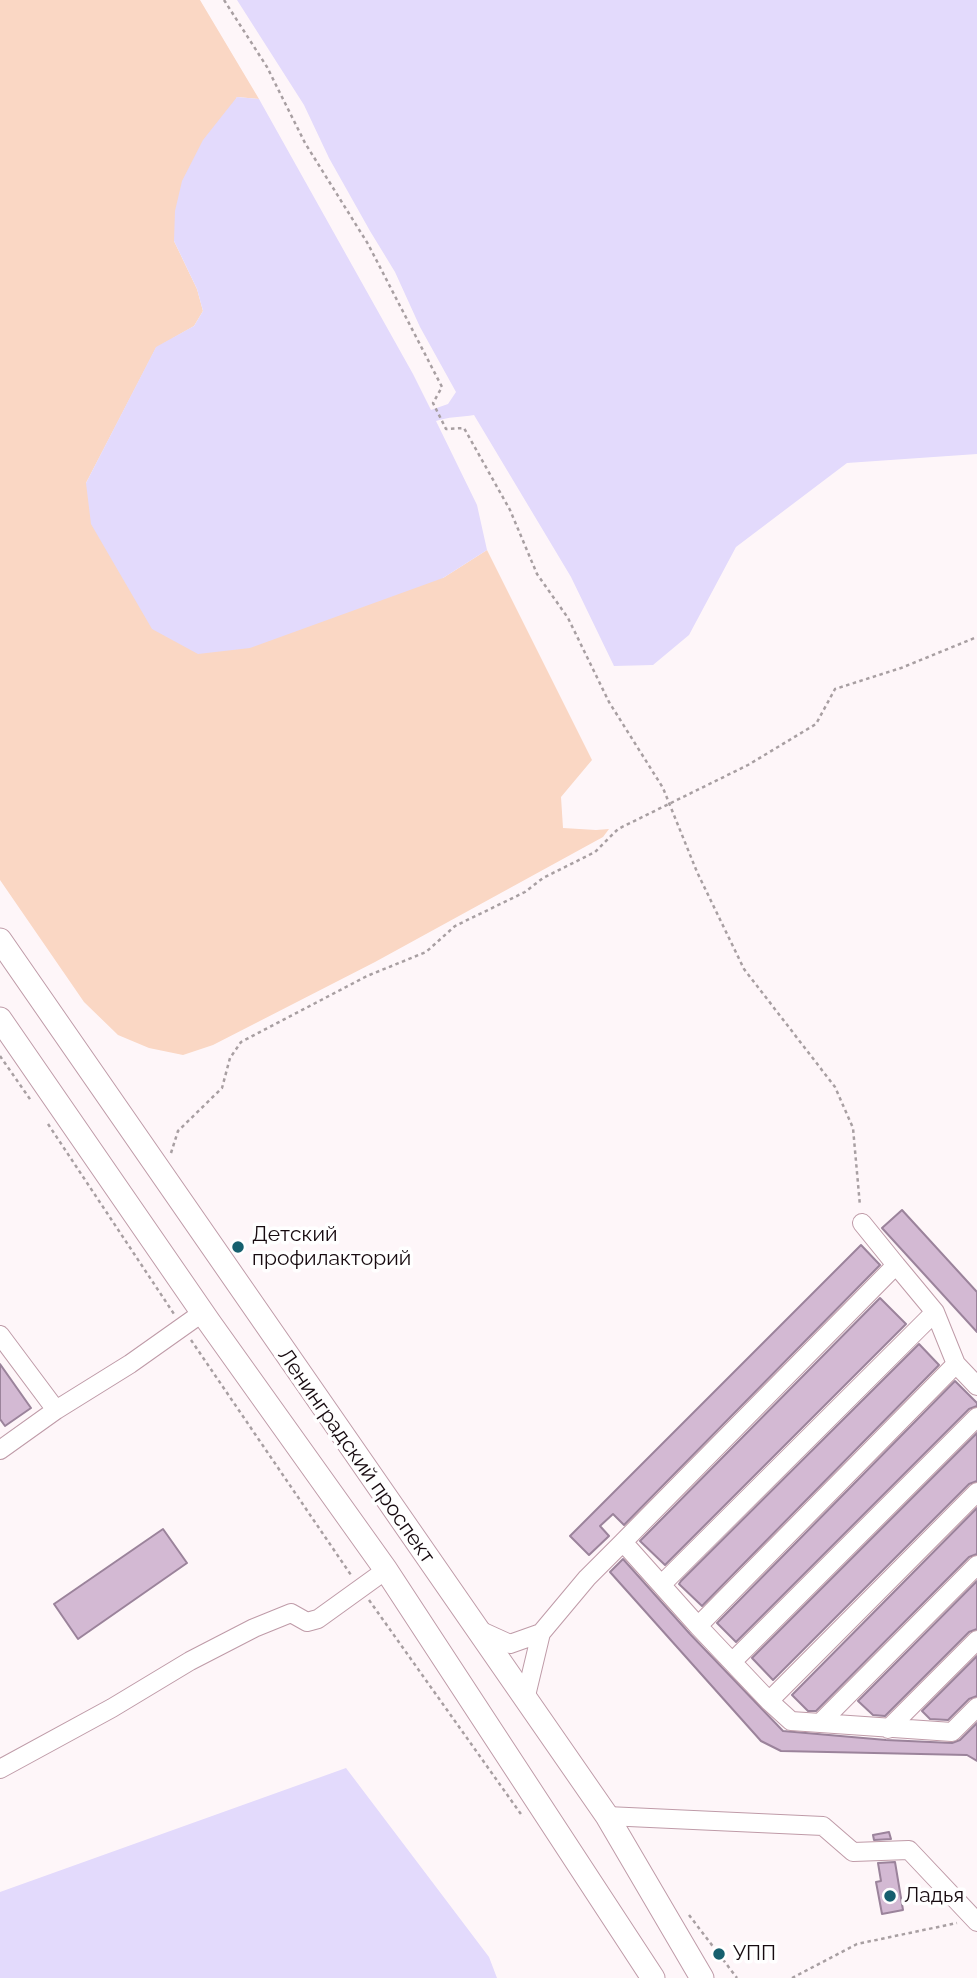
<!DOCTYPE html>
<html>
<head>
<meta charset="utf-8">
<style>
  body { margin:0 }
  canvas { display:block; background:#fef6f9 }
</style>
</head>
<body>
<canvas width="977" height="1978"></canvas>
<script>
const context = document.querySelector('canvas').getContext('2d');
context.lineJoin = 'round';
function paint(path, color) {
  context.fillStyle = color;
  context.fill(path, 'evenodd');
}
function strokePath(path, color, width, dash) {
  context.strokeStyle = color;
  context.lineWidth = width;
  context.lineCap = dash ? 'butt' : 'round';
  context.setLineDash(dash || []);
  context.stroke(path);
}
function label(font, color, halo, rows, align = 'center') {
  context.font = font + ' Raleway,sans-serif';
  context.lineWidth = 7;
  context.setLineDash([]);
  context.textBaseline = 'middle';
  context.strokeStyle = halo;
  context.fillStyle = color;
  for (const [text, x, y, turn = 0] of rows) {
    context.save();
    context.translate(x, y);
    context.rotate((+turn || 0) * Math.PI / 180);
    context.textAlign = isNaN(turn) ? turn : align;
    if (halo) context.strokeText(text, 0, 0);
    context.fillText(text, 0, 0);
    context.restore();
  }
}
const green = new Path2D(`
  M0,0H200L259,99L237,97L174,241L197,289L203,311L194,326L156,348L86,483L443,578L487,550L592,760L561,797L563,828L596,830L609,829L603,837L375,962L213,1045L183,1055L149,1048L118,1035L84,1002L0,880Z`);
const water = new Path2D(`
  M237,0H977V454L847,463L736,547L689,635L653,665L614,666L571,577L474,415C462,417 447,417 436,421L477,505L487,550L443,578L250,648L198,654L152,629L91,524L86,483L156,347L194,326L203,311L197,289L174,241L175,211L182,181L203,140L237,97L259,99L413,374L431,410L448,404L456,392L420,327L395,272L370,231L329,158L304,105Z
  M346,1768L489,1957L497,1978H0V1892Z`);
const building = new Path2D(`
  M902,1210L977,1292V1332L882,1228Z
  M861,1245L880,1265L624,1525L613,1514L600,1526L609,1536L589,1555L570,1536Z
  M880,1298L906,1324L665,1565L640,1541Z
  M919,1344L939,1365L702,1606L679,1584L681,1581Z
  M0,1364L31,1408L5,1426L0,1419Z
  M955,1381L977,1403V1406L969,1409L736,1642L717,1623Z
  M977,1433V1481L969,1484L773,1680L752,1658Z
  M977,1508V1554L969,1557L816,1711H808L792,1695Z
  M163,1529L187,1563L78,1639L54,1604Z
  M623,1559L690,1634L783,1731L886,1740L952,1743L960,1740L977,1723V1761L967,1755L781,1751L761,1741L610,1572Z
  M977,1581V1629L969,1632L885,1716L873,1715L858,1701Z
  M977,1656V1696L969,1699L948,1720L930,1719L922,1711Z
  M889,1832L891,1839L874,1840L873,1835Z
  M895,1862L903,1910L882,1914L876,1882L881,1881L878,1863Z`);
const path = new Path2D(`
  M224,0L267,67L305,143L368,244L442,387L433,403L446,429L464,428L510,510L537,574L568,618L609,702L663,788L697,872L744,969L835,1087L853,1128L860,1206
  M0,1056L32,1102
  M48,1124L174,1314
  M171,1153L178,1131L222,1088L230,1058L241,1042L367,976L426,952L455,926L525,892L543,878L595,852L618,829L748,765L816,724L835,689L901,668L977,637
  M191,1340L351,1575
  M369,1600L523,1817
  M689,1915L737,1978
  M792,1978L857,1944L957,1923`);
const minor = new Path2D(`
  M862,1223L896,1265
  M0,1335L56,1410
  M0,1450L56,1410L130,1364L202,1313
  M623,1542L896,1265L935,1312L956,1364L977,1386
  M662,1584L935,1312
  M698,1626L956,1364
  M477,1629L510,1644L541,1633
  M732,1662L977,1417
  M525,1700L541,1633L587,1578L623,1542L698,1626L769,1701L791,1721L952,1732L977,1707
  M769,1701L977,1492
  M820,1723L977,1565
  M888,1729L977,1640
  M0,1769L112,1708L190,1661L254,1628L291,1613L307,1622L318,1619L386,1570
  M607,1816L823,1826L853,1852L909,1850L977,1922`);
const major = new Path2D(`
  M0,940L607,1816L702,1978
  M0,1019L209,1322L386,1570L653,1978`);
const markers = [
  [238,1247,7,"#165f6e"],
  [890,1896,7,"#165f6e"],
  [719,1954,7,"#165f6e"]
];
const poiNames = [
  ["Детский",252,1235],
  ["профилакторий",252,1259],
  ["Ладья",904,1896],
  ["УПП",733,1954]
];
const streetNames = [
  ["Ленинградский проспект",356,1456,55]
];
paint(green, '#fad7c4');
paint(water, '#e3dafc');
paint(building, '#d3b9d3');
strokePath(building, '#9b839b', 2);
strokePath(minor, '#bf9ba8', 20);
strokePath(major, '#bf9ba8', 25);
strokePath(path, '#a89fa2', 2.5, [3.5, 3.5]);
strokePath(minor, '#fff', 18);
strokePath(major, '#fff', 23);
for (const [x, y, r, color] of markers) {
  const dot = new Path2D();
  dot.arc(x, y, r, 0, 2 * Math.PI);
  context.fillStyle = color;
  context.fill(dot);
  strokePath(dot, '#fff', 2.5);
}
label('21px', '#170b10', '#fff', poiNames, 'left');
label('21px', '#170b10', '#fff', streetNames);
</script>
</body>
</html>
